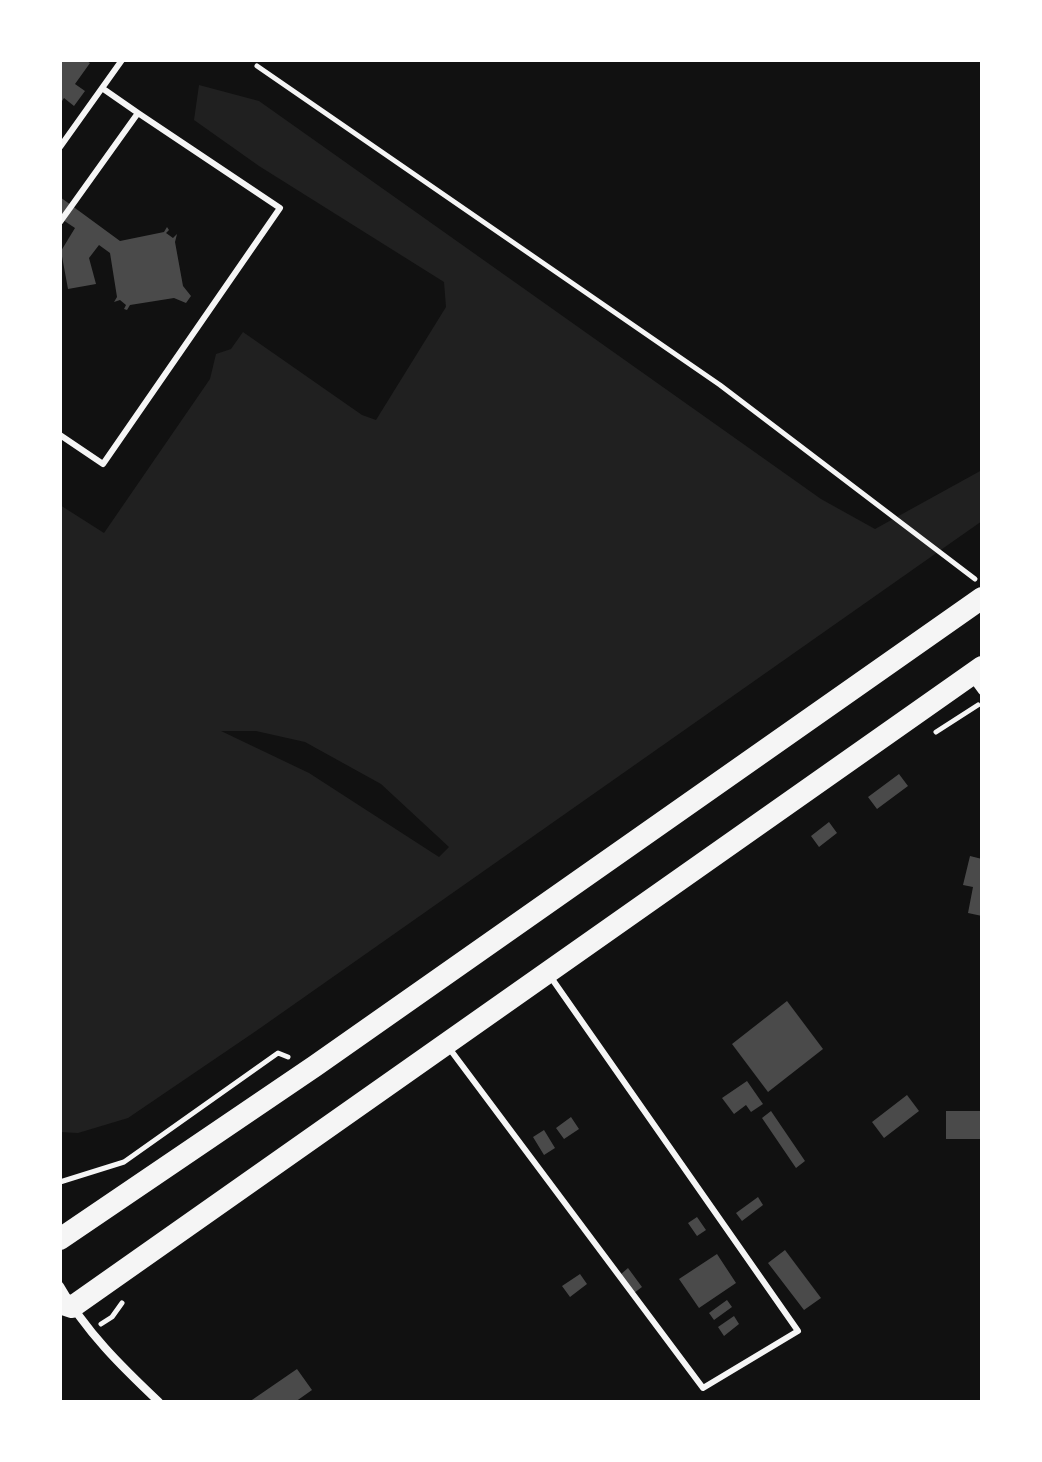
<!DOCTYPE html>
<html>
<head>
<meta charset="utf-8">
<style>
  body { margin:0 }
  #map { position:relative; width:1042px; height:1462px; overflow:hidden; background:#111; font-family:"Exo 2",sans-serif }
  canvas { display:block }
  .frame { position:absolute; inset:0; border:62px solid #fff; pointer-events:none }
</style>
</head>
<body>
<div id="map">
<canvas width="1042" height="1462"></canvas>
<div class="frame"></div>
</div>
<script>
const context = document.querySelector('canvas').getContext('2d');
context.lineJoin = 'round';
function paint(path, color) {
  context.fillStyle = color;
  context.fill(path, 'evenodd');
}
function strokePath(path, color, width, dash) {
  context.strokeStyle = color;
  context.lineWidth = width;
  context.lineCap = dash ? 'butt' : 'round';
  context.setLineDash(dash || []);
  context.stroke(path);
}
const green = new Path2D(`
  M199,85L259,101L821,499L875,529L982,470V521L256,1031L128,1118L78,1133L60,1132V505L104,533L210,379L216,354L231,349L243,332L362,415L376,420L446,307L444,282L259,166L194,120ZM221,731H256L305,742L381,784L449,847L439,857L309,773Z`);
const building = new Path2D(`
  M60,60H85L90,63L75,84L85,91L74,106L64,98L60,104Z
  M60,197L120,241L164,232L167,227L169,230L166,233L173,238L177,234L175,242L183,286L191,296L186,303L174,298L130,305L127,310L124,309L126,305L120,300L114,302L117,297L110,253L99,245L89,258L96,284L68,289L61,251L75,228L60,218Z
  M899,774L908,786L877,809L868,797Z
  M829,822L837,833L819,847L811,836Z
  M970,856L982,859V916L968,913L973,887L963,885Z
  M787,1001L823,1049L768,1092L732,1044Z
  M747,1081L763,1104L751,1112L746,1105L734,1114L722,1098Z
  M907,1095L919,1111L884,1138L872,1122Z
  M771,1111L805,1161L796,1168L762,1118Z
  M946,1111H982V1139H946Z
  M571,1117L579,1129L564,1139L556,1128Z
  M544,1130L555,1148L544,1155L533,1137Z
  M758,1197L763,1205L742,1221L736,1213Z
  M697,1217L706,1230L697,1236L688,1223Z
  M785,1250L821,1298L804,1310L768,1263Z
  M717,1254L736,1283L699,1308L679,1279Z
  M628,1268L642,1287L634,1293L620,1275Z
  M580,1274L587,1284L570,1297L562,1286Z
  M727,1300L732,1307L714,1320L709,1313Z
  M734,1316L739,1324L724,1336L718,1327Z
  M297,1369L312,1390L295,1402H249Z`);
const path = new Path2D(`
  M257,66L720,385L975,579
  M936,732L978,705
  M60,1182L124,1162L278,1053L288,1057
  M101,1324L112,1317L122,1303`);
const service = new Path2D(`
  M60,147L122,60
  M60,222L138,113L102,88
  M60,435L103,464L280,208L138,113
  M449,1048L703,1388L798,1331L550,976`);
const minor = new Path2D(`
  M971,676L982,691
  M60,1286C85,1331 122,1367 159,1402`);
const trunk = new Path2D(`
  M60,1239L315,1066L982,598
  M60,1303L72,1307L982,667`);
paint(green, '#202020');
paint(building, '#4a4a4a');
strokePath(path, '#f5f5f5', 5);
strokePath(service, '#f5f5f5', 6);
strokePath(minor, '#f5f5f5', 8);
strokePath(trunk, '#f5f5f5', 22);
</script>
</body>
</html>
